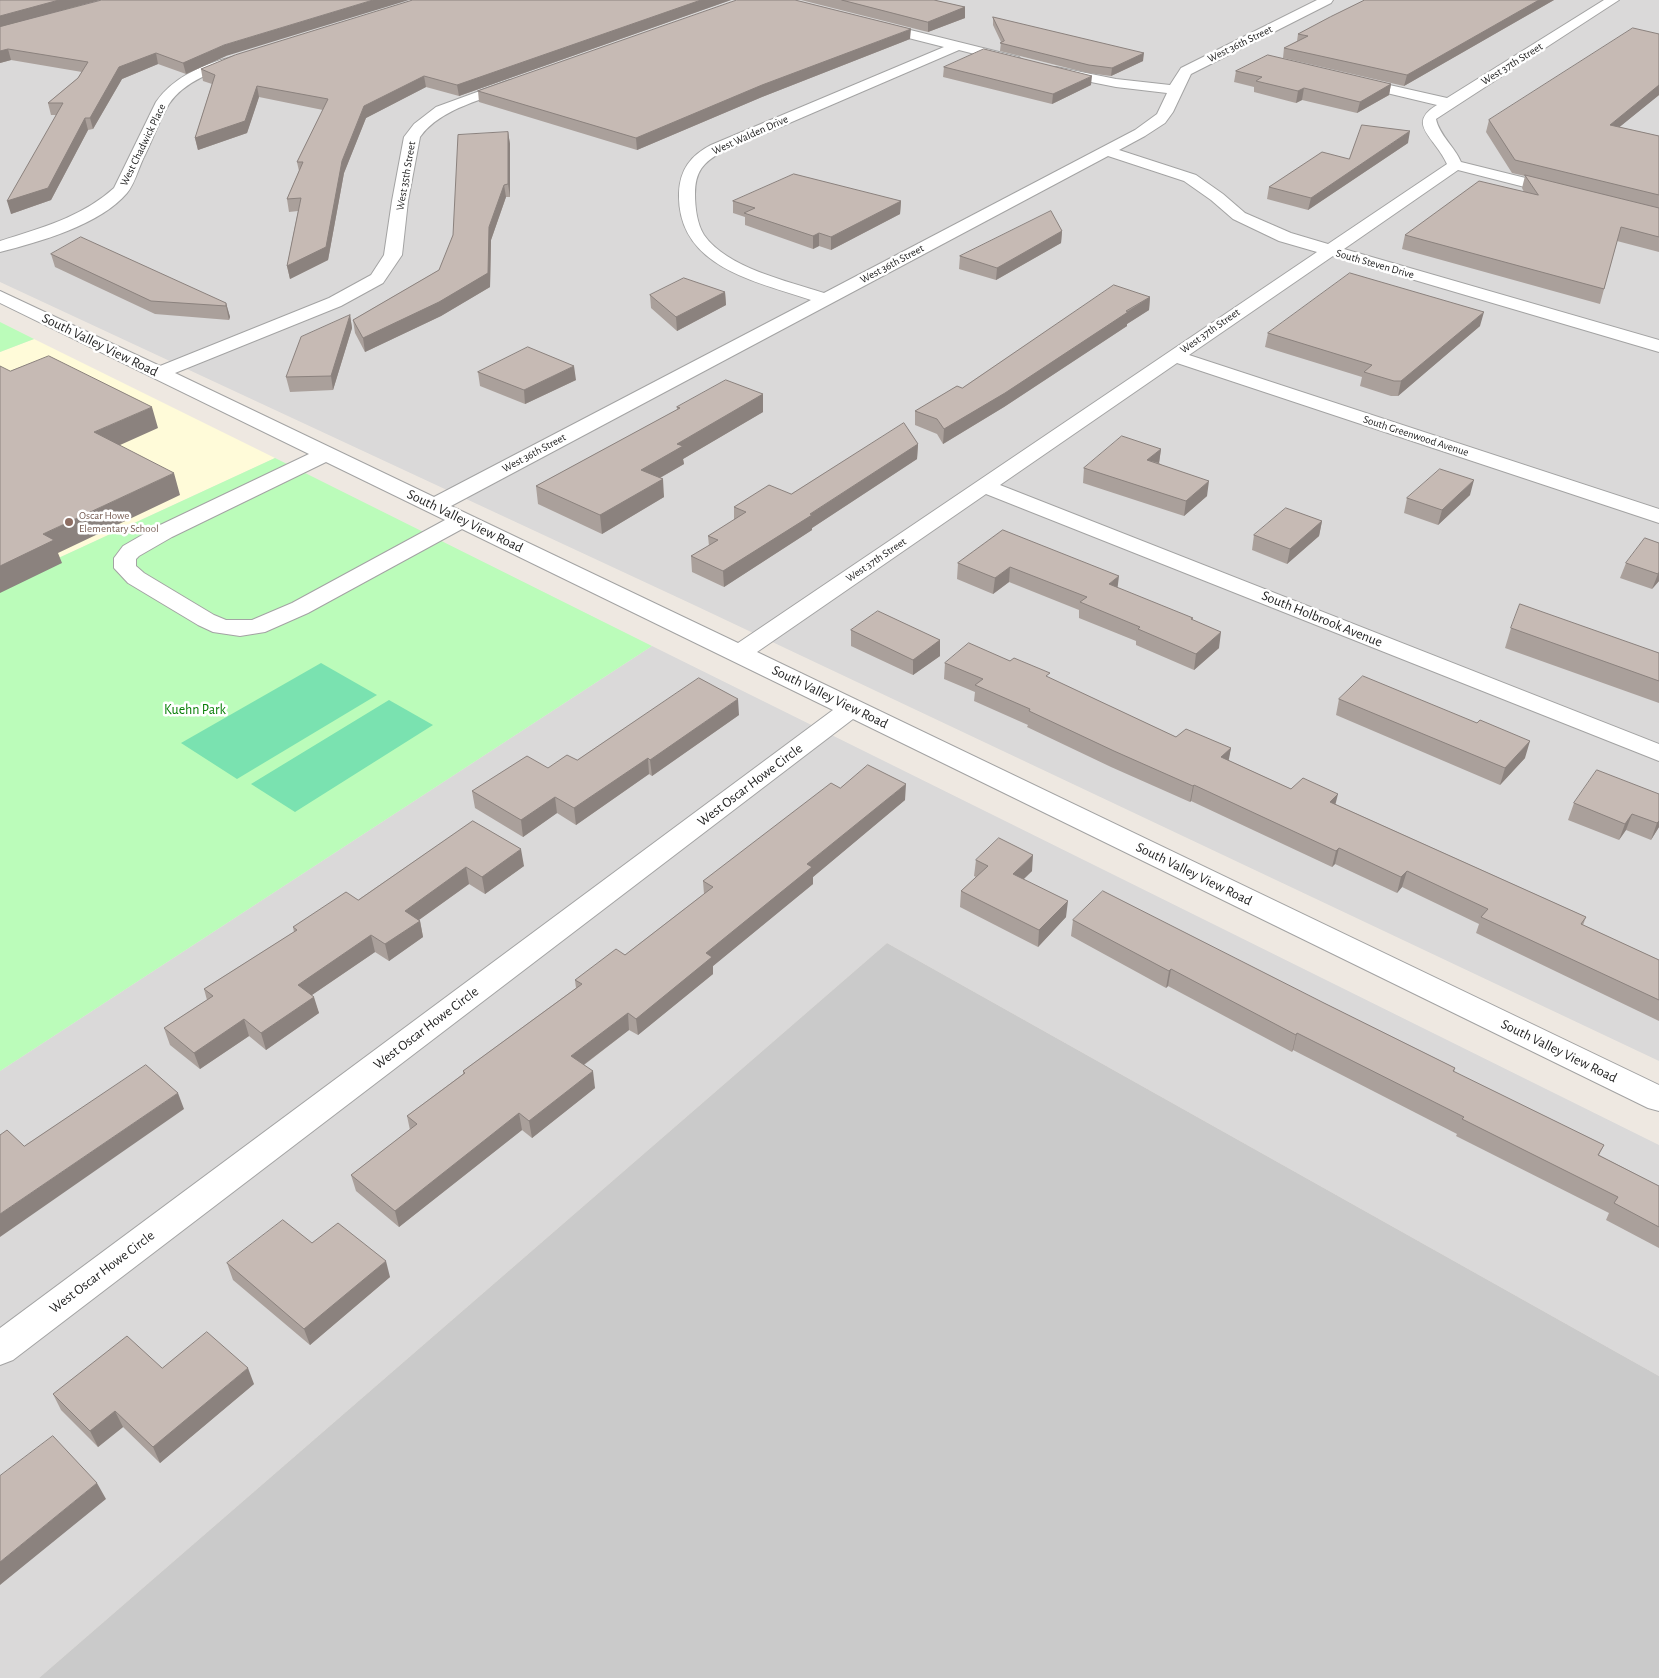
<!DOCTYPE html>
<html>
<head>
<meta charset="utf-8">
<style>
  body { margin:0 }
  canvas { display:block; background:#eee8e1 }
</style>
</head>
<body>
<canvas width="1659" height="1678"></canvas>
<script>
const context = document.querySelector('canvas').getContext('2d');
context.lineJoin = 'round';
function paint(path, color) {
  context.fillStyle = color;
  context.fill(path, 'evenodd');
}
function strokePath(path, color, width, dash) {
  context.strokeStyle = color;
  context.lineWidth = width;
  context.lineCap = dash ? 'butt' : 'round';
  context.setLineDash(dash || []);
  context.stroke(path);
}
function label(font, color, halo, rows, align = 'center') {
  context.font = font + ' "Alegreya Sans",sans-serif';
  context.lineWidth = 5;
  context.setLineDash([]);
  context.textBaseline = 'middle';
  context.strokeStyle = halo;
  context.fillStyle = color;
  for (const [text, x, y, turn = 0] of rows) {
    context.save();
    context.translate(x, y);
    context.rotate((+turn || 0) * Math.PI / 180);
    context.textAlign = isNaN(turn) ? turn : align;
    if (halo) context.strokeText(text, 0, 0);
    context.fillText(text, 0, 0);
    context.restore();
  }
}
const residential = new Path2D(`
  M0,0H1659V1061L694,605L0,282Z
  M652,646L1659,1145V1376L887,943L39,1678H0V1071Z`);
const education = new Path2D(`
  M34,339L275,458L0,585V352Z`);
const religious = new Path2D(`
  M887,943L1659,1376V1678H39Z`);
const park = new Path2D(`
  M0,322L34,339L0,352Z
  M275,458L652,646L0,1071V585Z`);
const pitch = new Path2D(`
  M321,663L377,695L237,779L181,743Z
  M389,700L433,725L295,812L251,784Z`);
const minor = new Path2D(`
  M1317,0H1333L1331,3L1191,74L1173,112L1165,123L1145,136L1119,150L1196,175L1223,194L1245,213L1291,233L1328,244L1447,164C1436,138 1405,124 1437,105L1349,84L1347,81L1349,78L1354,77L1447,98L1604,0H1619L1436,119C1439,135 1455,147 1461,162L1566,188L1568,191L1566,194L1560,196L1458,170L1344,249L1659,340V352L1333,256L1189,355L1659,509V523L1177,363L1000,485L1659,744V761L986,494L757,652L1659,1085V1111L1648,1108L853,719L13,1360L0,1365V1328L833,710L462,529L308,613L265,632L240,636L213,632L198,625L128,583L114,568V558L123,546L156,527L309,454L0,303V291L160,366L329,298L371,275L384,255L392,201L404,137L414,124L436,107L510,80H520L522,83L520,86C488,98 440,108 420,137L408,201L402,255L383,283L341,306L175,373L434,497L811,300C755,281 677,267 679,193C680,170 690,156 711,145L944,47L869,28L867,25L869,22L874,21L1019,57L1021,60L1014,64L959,50L722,152C703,162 695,172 695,194C695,207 697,224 704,235C727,268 788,281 824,293L1135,130L1157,114L1167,93L1116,87L1051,74L1049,71L1051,68L1056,67L1116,79L1170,85L1181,68ZM1108,156L1184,181L1211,200L1233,219L1279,241L1317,252L738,643L451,506ZM326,462L445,520L292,603L252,620H226L214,615L144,573L136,566V559L139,556L172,537Z
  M236,56L241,57L243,60L241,63C216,70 184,81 169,104C159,121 152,141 143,159C138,170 134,185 127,193C100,225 39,242 0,252V241C41,228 82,217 114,188L156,102C174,76 206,63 236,56Z`);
const wall = new Path2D(`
  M0,0H100L5,26L226,56L186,74L158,64L122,79L93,129L88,130L51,200L11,214L56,115H51L48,103L78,78L82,72L11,60L0,63Z
  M413,0H731L459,96L426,87L366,118L344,173L328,260L290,279L287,266L298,211L289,212L287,199L299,171L297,162L323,110L259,97L247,133L198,150L195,138L212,84L203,81L201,69Z
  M801,0H934L965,7V18L928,32Z
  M1365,0H1554L1404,86L1283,58L1284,48L1297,41L1298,34Z
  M993,17L1143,61L1111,76L1088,73L1000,51L1001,42L993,25Z
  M1659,34V95L1619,127L1659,136V252L1617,241L1600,304L1402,249L1405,235L1524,192L1522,188L1525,176L1512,173L1486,132L1489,120Z
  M910,39L762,97L637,150L479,102L478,91Z
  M944,67L1091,85L1052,104L943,77Z
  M1236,71L1391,84L1389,95L1357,113L1302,100L1296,103L1254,92V87L1234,82Z
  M508,132L510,144V197H506L491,240L490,287L441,316L365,352L355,333L353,320L439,270Z
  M1408,143L1308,210L1267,199L1269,187L1349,159Z
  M733,201H901L900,214L831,250L819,246L813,249L745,225V217L733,213Z
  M1062,231L1061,243L996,280L959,269L960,256Z
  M51,254L226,303L230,317L229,320L155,314L55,267Z
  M725,292L726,305L677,331L651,308L650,295Z
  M1150,297L1149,310L1127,324V326L1004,407L943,444L937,434L915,425V411Z
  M350,315L352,328L333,390L290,392L286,377Z
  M1480,326L1398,396H1391L1360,386L1362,377L1265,347L1268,333Z
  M478,372L576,380L525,404L480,386Z
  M763,394V412L683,459L684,464L660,478L664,497L602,534L538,504L536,486L677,410V407Z
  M918,444L917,459L812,528V530L724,587L692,572L691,556L709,546L708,536L734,520V507L791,494Z
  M1161,449L1159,463L1207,496L1184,516L1083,483L1084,468Z
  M1470,495L1438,525L1404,513L1407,498Z
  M1322,521L1319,536L1287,564L1252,550L1254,535Z
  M1003,530L1117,588L1192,620L1219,648L1194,670L1136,645V641L1079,618V610L1009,582L993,594L957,579L958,563Z
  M1659,543V581L1652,589L1620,578L1626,563Z
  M1511,628L1659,653V703L1505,648Z
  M851,630L940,640V656L913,675L851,646Z
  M945,663L1049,678L1176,737L1231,748L1228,760L1291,789L1335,804L1586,917L1583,925L1659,960V1021L1476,933L1479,924L1402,887L1397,893L1335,864L1332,867L1191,801L1190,802L1111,767L1027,727L1028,725L974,701L975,692L944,679Z
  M1339,699L1525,758L1500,785L1336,715Z
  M739,715L652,776L649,774L576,825L557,813L523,837L475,808L472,791L548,768Z
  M840,788L905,800L813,877V884L713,966V974L638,1035L629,1030L584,1065L595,1088L532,1138L522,1130L399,1227L356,1191L351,1175L410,1130L407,1116L463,1074V1071L576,988L575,980L625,955L704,894L703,881Z
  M1659,794V827L1651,840L1626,830L1619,840L1568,820L1574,803Z
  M473,821L524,866L485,894L469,884L419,920L420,921L423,937L389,961L375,952L312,995L319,1013L266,1050L249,1036L200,1069L170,1045L164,1028L207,1000L204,989L294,932L293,927L358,900Z
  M976,860L1032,871L1024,879L1066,917L1038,947L960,907L961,891L976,877L974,876Z
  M1073,920L1324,1003L1455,1068L1454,1072L1604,1145L1599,1155L1659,1186V1248L1606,1220L1609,1213L1456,1136L1457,1134L1293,1050L1292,1052L1168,986L1166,988L1071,936Z
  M312,1243L390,1277L310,1345L233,1280L227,1263Z
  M254,1384L160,1463L123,1427L98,1447L61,1410L53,1394Z`);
const shadedWall = new Path2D(`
  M59,0H100L0,27V16Z
  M373,0H409L226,56L186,74L183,63L224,45Z
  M701,0H731L459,96L457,85Z
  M1539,0H1554L1404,86L1407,75Z
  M965,7V18L928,32V22Z
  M911,29L910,39L762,97L637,150L636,138L762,85Z
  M8,49L11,60L0,63V51Z
  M156,53L158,64L122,79L93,129L90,118L119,67Z
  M1144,53L1143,61L1111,76L1112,68Z
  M424,76L426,87L366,118L344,173L328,260L290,279L287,266L342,161L364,106Z
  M1092,76L1091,85L1052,104L1053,94Z
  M1391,84L1389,95L1357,113L1360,102Z
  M1659,85V95L1606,138L1610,125Z
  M257,86L259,97L247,133L198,150L195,138Z
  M1304,88L1302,100L1296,103L1298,91Z
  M85,118L88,130L51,200L11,214L7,201Z
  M1410,131L1408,143L1308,210L1311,198Z
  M508,132L510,144V197L508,184Z
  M504,185L506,197L491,240L490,287L441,316L365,352L363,338L489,227Z
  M901,201L900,214L831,250V237Z
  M1062,231L1061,243L996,280L997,268Z
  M819,233V246L813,249V236Z
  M725,292L726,305L677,331L676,317Z
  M1150,297L1149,310L1127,324V326L1004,407L943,444L944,429Z
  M226,303L230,317L229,320L226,306Z
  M1484,312L1480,326L1398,396L1401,381Z
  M350,315L352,328L333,390L331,376Z
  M574,366L576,380L525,404L524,390Z
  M763,394V412L683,459L684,464L642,488L641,470L677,444Z
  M152,407L158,428L100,454L94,432Z
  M918,444L917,459L812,528V530L724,587L723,571Z
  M1161,449L1159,463L1147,460Z
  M174,473L180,495L58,553L62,563L0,593V566L43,534Z
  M663,479L664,497L602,534L600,515Z
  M1474,480L1470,495L1438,525L1442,510Z
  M1209,481L1207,496L1184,516L1186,501Z
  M1322,521L1319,536L1287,564L1290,549Z
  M1010,567L1009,582L993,594L995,578Z
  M1659,572V581L1652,589L1658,574Z
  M1119,576L1117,592L1109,584Z
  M1221,632L1219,648L1194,670L1196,654Z
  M940,640V656L913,675V660Z
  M738,699L739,715L652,776L650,760Z
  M1530,741L1525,758L1500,785L1505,768Z
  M1231,748L1228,764L1221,757Z
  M648,758L649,774L576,825L574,808Z
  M906,784L905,800L813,877V884L713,966V974L638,1035L636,1019L706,953L807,864Z
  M1194,785L1191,801L1190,802L1193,786Z
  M1338,794L1334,810L1330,802Z
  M555,797L557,813L523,837L521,820Z
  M1632,814L1626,830L1619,840L1625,824Z
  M1659,821V827L1651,840L1657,823Z
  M1339,848L1335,864L1332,867L1336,851Z
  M521,849L524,866L485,894L482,877Z
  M1033,855L1032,871L1012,890L1013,874Z
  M466,867L469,884L409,927L405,911Z
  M1407,871L1402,887L1397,893L1401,877Z
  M1068,901L1066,917L1038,947L1039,930Z
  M420,921L423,937L389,961L385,944Z
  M371,935L375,952L303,1001L298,985Z
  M1171,969L1168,986L1166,988L1169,971Z
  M314,997L319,1013L266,1050L261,1033Z
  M628,1013L629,1030L574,1072L571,1056Z
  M244,1019L249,1036L200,1069L194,1053Z
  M1297,1033L1293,1050L1292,1052L1296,1035Z
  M593,1071L595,1088L532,1138L529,1121Z
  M178,1093L184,1109L0,1237V1214Z
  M519,1113L522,1130L399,1227L395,1211Z
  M386,1261L390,1277L310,1345L304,1329Z
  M248,1368L254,1384L160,1463L153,1447Z
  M115,1411L123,1427L98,1447L90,1431Z
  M97,1483L106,1499L0,1585V1562Z`);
const building = new Path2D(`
  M0,0H59L0,16Z
  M102,0H373L224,45L183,63L156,53L119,67L90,118H85L48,188L7,201L63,103H48L78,78L88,62L8,49L0,51V27Z
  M413,0H701L457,85L424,76L364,106L342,161L326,247L287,266L301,198L287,199L303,162H297L328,99L257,86L245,121L195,138L215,75L201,69L235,55Z
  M737,0H795L911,29L762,85L636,138L478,91Z
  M842,0H934L965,7L928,22Z
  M1365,0H1539L1407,75L1284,48L1308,36L1298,34L1330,17Z
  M993,17L1144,53L1112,68L1089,65L1000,43L1004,41Z
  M1633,28L1659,34V85L1610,125L1659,136V195L1515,160L1489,120Z
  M984,49L1092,76L1053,94L944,67Z
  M1268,55L1391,84L1360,102L1304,88L1298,91L1256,81L1262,77L1236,71Z
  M1362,125L1410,131L1311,198L1269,187L1322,152L1349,159Z
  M508,132V184L504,185L489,227L488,273L439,302L363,338L353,320L439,270L453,235L458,135Z
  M794,174L901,201L831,237L819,233L813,236L744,213L755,208L733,201Z
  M1525,175L1659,208V237L1621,227L1604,289L1405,235L1479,181L1538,195Z
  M1051,211L1062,231L997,268L960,256Z
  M81,237L226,303V306L151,301L51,254Z
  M1350,273L1484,312L1401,381H1394L1364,372L1372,365L1268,333Z
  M684,278L725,292L676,317L650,295Z
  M1114,285L1150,297L1126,311L1128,312L1005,393L944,429L937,419L915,411L957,386L962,388Z
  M350,315L331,376L286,377L301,337Z
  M528,347L574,366L524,390L478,372Z
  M49,356L152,407L94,432L174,473L43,534L54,540L0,566V366L10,371Z
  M726,380L763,394L677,444L683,446L641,470L663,479L600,515L536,486L680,408L677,407Z
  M904,423L918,444L810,514L812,515L723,571L691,556L718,540L708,536L746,512L734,507L769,485L791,494Z
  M1122,436L1161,449L1147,460L1209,481L1186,501L1084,468Z
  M1440,469L1474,480L1442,510L1407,498Z
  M1286,508L1322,521L1290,549L1254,535Z
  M1003,530L1119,576L1109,584L1193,618L1191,619L1221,632L1196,654L1138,629L1140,627L1080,602L1087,597L1010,567L995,578L958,563Z
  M1645,538L1659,543V572L1658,574L1626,563Z
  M1520,604L1659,653V681L1511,628Z
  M878,611L940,640L913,660L851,630Z
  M969,643L1010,661L1014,658L1050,673L1046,676L1176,737L1186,729L1231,748L1221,757L1291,789L1303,778L1338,794L1330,802L1586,917L1581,924L1659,960V1000L1481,917L1488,909L1407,871L1401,877L1339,848L1336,851L1194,785L1193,786L1114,751L1029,711L1030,709L975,685L983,679L945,663Z
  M1363,676L1477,723L1480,720L1530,741L1505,768L1339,699Z
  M699,678L738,699L650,760L648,758L574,808L555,797L521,820L472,791L527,756L548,768L567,755L577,760Z
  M868,765L906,784L807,864L812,867L706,953L712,957L636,1019L628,1013L571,1056L593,1071L529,1121L519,1113L395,1211L351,1175L417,1124L407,1116L465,1073L463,1071L582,984L575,980L616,949L625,955L713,887L703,881L831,783L840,788Z
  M1597,770L1659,794V821L1657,823L1632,814L1625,824L1574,803Z
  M473,821L521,849L482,877L466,867L405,911L420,921L385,944L371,935L298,985L314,997L261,1033L244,1019L194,1053L164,1028L213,996L204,989L297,930L293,927L346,892L358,900Z
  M999,838L1033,855L1013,874L1068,901L1039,930L961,891L988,866L976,860Z
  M1103,891L1324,1003L1455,1068L1453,1071L1604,1145L1598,1155L1659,1186V1227L1614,1203L1618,1197L1462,1119L1464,1117L1297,1033L1296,1035L1171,969L1169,971L1073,920Z
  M146,1065L178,1093L0,1214V1135L7,1130L24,1146Z
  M283,1220L312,1243L338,1223L386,1261L304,1329L227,1263Z
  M207,1332L248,1368L153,1447L115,1411L90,1431L53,1394L127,1336L162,1368Z
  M53,1436L97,1483L0,1562V1476Z`);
const markers = [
  [69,522,5,"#8d6e63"]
];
const farStreetnames = [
  ["West 36th Street",1240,44,-26],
  ["West 37th Street",1512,64,-32],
  ["West Walden Drive",750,135,-24],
  ["West Chadwick Place",143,145,-64],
  ["West 35th Street",406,176,-80],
  ["West 36th Street",892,264,-28],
  ["South Steven Drive",1375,264,16],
  ["West 37th Street",1210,331,-35],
  ["South Greenwood Avenue",1416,436,18],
  ["West 36th Street",534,453,-28],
  ["West 37th Street",876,560,-34]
];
const farEducationnames = [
  ["Oscar Howe",79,516],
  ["Elementary School",79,529]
];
const streetNames = [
  ["South Valley View Road",100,345,26],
  ["South Valley View Road",465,521,26],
  ["South Holbrook Avenue",1322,619,22],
  ["South Valley View Road",830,697,26],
  ["West Oscar Howe Circle",750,785,-37],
  ["South Valley View Road",1194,874,26],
  ["West Oscar Howe Circle",426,1028,-37],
  ["South Valley View Road",1559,1051,26],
  ["West Oscar Howe Circle",102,1272,-37]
];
const parkNames = [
  ["Kuehn Park",195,710]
];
paint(residential, '#dad9d9');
paint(education, '#fffbd9');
paint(religious, '#cacaca');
paint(park, '#bbfcba');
paint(pitch, '#7ae2b0');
strokePath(minor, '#a3a3a3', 2);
paint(minor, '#fff');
paint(wall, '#aaa09b');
paint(shadedWall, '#8b827e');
paint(building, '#c6bab4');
strokePath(building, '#8b827e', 1);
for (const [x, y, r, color] of markers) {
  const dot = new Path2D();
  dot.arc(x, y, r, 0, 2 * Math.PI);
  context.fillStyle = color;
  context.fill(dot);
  strokePath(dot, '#fff', 2);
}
label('11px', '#1c1c1c', '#fff', farStreetnames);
label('11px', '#785e54', '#fff', farEducationnames, 'left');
label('14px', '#1c1c1c', '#fff', streetNames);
label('14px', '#077e06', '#fff', parkNames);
</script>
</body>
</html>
